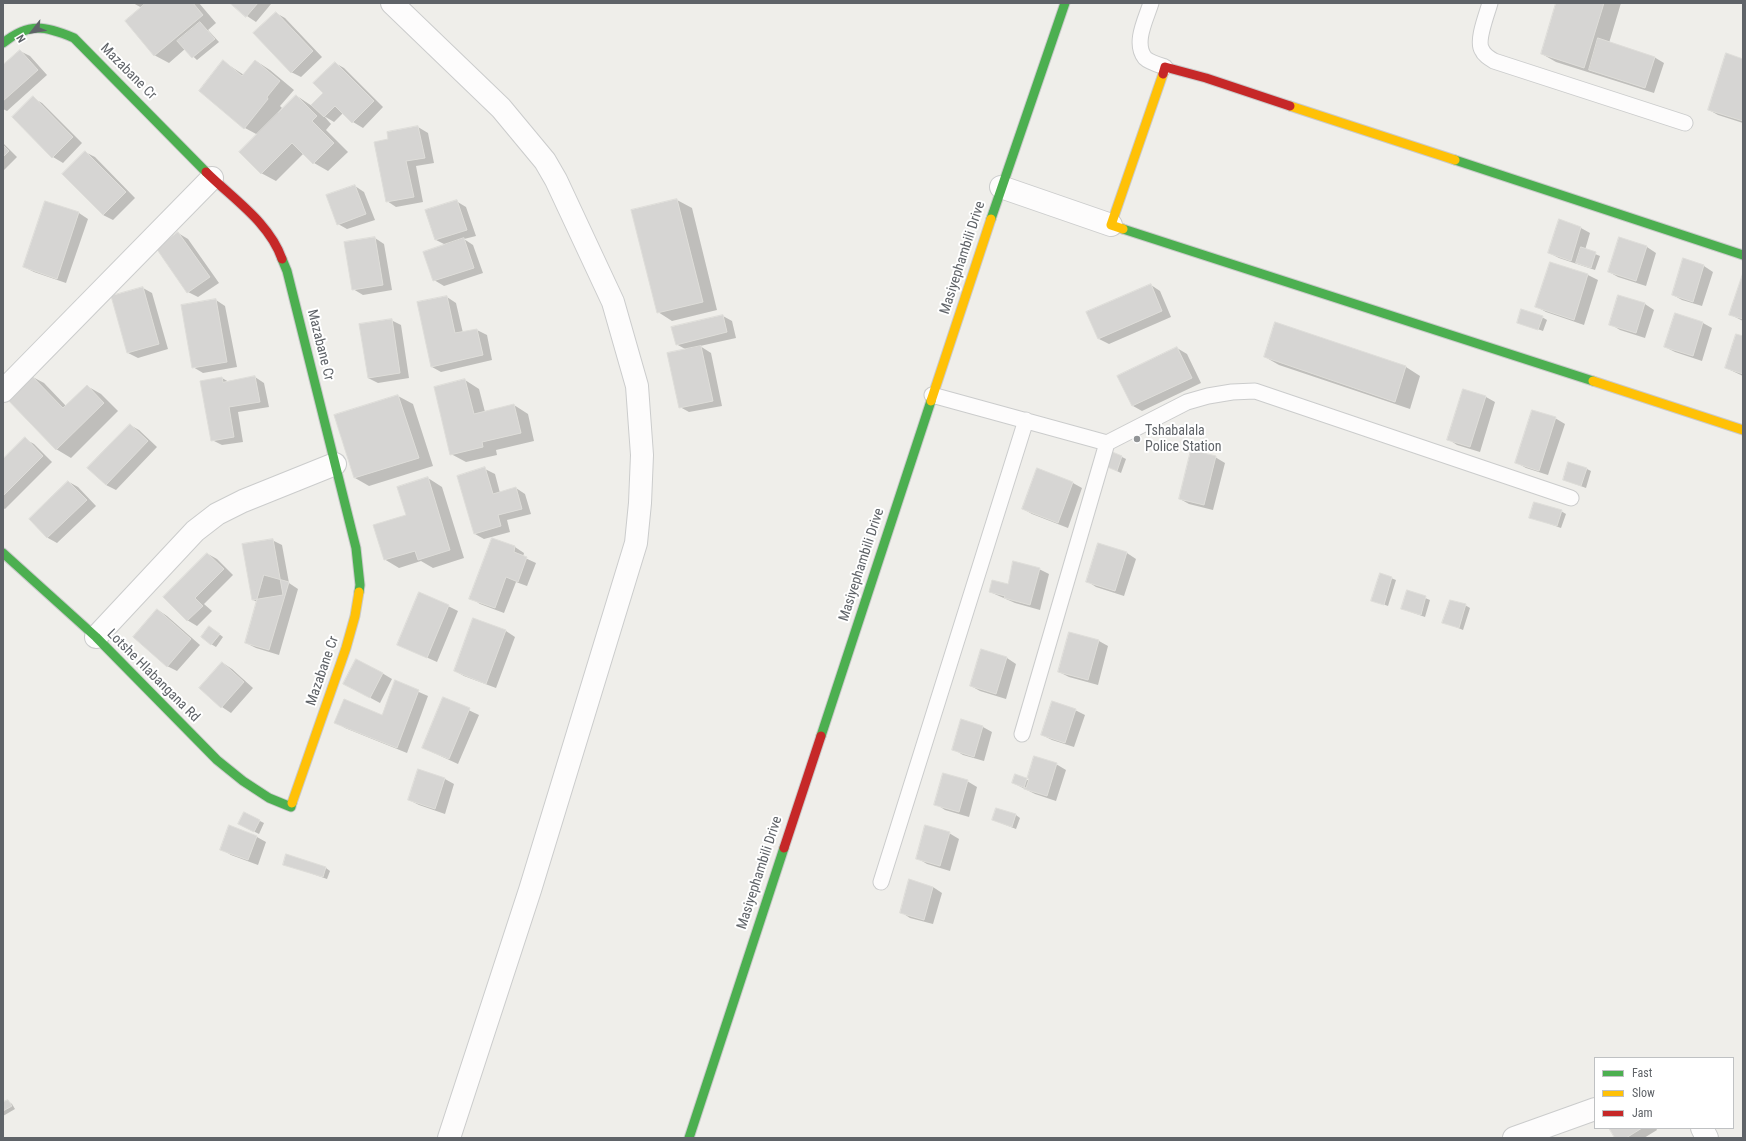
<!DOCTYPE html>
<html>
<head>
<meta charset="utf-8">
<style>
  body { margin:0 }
  #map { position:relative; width:1746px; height:1141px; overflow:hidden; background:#efeeea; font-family:"Roboto Condensed",sans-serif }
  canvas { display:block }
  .frame { position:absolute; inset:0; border:4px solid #5f6368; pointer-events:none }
  .legend { position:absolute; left:1594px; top:1057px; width:140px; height:72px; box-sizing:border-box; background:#fff; border:1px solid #bfc1c3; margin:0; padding:5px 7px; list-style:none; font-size:12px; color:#5f6368 }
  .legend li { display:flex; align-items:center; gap:8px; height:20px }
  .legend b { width:20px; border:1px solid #bfc1c3 }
  .north { position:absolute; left:12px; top:12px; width:40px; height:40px; -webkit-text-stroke:3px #fff; paint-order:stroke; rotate:239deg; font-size:11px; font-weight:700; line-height:16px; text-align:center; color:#5f6368 }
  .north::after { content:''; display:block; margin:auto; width:14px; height:18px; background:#5f6368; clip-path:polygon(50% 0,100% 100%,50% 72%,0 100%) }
</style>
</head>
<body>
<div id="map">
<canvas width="1746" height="1141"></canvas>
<div class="frame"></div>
<ul class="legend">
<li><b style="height:5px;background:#4caf50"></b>Fast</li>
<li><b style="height:5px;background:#ffc107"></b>Slow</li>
<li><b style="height:5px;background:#c62828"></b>Jam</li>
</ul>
<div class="north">N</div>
</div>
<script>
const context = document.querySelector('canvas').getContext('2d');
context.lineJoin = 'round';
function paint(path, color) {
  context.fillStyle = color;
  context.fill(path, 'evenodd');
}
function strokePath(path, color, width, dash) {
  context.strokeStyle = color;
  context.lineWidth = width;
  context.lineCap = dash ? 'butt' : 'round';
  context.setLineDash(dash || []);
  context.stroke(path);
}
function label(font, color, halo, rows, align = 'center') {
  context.font = font + ' "Roboto Condensed",sans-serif';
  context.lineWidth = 4;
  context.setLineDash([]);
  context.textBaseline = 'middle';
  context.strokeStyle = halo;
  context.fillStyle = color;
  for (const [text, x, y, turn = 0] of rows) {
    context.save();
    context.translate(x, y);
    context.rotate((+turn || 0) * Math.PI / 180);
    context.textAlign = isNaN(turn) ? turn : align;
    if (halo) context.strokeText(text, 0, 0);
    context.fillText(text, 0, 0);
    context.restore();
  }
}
const shadow = new Path2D(`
  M133,3H199L216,23L208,30L219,42L197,60L185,49L169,63L154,55L142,8Z
  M231,3H269L271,4L256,22L247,16Z
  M1557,3H1621L1609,43L1654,57L1664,63L1654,93L1556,62L1542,54Z
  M276,13L285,18L322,57L301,77L291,72Z
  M20,51L30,56L47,75L7,111L3,109V67Z
  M1743,60V123L1718,115L1709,110Z
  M256,61L270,70L294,90L280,106L282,108L278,113L279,114L297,96L312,106L325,93L335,63L344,68L383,107L363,128L353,122L343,113L334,122L324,116L331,124L326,130L348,152L328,171L314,163L304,153L276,181L261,173L258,135L245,128L224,62L244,75Z
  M33,98L42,103L82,143L63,163L53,157L13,117Z
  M418,127L428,133L434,163L416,166L423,202L396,207L387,201L389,140Z
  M3,143L17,157L3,171Z
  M85,152L95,157L135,198L113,220L103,215Z
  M355,186L364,192L375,220L347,229L338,224Z
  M677,200L692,208L717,310L672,321L658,312Z
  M456,201L466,207L476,236L464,239L473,245L483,273L444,286L434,280L446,245L436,240L426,211Z
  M46,202L79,213L88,219L66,283L34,272L24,267Z
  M1581,228L1590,233L1585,250L1600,256L1595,270L1559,258L1549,253Z
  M178,233L188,239L219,283L198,297L188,292Z
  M375,238L384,244L392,290L363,295L353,289Z
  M1647,247L1656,253L1646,286L1618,277L1609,272Z
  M1684,260L1704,266L1713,272L1702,306L1682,300L1673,295Z
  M1551,263L1588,275L1598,280L1584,325L1546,312L1537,307Z
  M1743,275V321L1731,315Z
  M1151,285L1160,291L1171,317L1109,344L1099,339L1088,313Z
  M143,288L152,293L168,349L138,358L128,353Z
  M1619,296L1645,304L1654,310L1645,338L1620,330L1610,324Z
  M447,297L456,303L463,333L477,330L487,335L492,360L441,372L432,367Z
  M216,300L225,306L237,367L203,373L193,367Z
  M1676,314L1703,323L1712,328L1702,361L1675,352L1665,347Z
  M723,316L732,321L736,338L700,346L711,353L722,406L689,412L680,407L687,350L676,344Z
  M1542,317L1547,320L1543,331L1518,322Z
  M391,320L401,325L409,378L378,383L368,378Z
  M1276,324L1406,367L1420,376L1410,409L1279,365L1265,357Z
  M1743,337V376L1726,368Z
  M1177,348L1187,354L1201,383L1142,411L1133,406Z
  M29,375L44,383L66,406L87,386L101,394L118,411L71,458L56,449Z
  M255,377L264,383L269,407L238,412L243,442L222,445L212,440L222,378L229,382Z
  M465,380L479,389L485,412L514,405L528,414L534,441L496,450L497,455L466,462L451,454Z
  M1463,390L1486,397L1495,402L1480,452L1457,445L1448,439Z
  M398,396L413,404L433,466L369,486L355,478L335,416Z
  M1555,418L1565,424L1548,475L1526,468L1517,463Z
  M130,425L139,430L157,447L116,490L106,485L89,468Z
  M25,439L34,444L52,462L5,509L3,508V461Z
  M1122,457L1126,459L1121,473L1106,466Z
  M1215,457L1225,463L1213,510L1189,504L1180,499Z
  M485,469L495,474L500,493L516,488L525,494L531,514L507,520L510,532L484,539L475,534Z
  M1037,469L1073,483L1082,488L1068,528L1032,514L1023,509Z
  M1587,469L1591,471L1586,488L1564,480Z
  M428,478L442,487L464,558L433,568L421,561L399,568L384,559Z
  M69,482L78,487L96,506L57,543L48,538L30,519Z
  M1561,511L1566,514L1561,528L1530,517Z
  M492,539L515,547L524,553L523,557L536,563L527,586L516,582L504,613L480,604L471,598Z
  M272,540L282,545L289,583L298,589L279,655L256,648L246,643L258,602L253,600Z
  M1127,553L1136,559L1124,596L1096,587L1087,581Z
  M208,554L217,559L233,575L204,604L212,611L197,626L187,620Z
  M1039,569L1049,574L1040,610L1015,603L990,592L1009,585Z
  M1381,574L1396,580L1388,606L1372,600Z
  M1408,591L1430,600L1425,617L1402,609Z
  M1465,605L1470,608L1463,630L1444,622Z
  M448,606L458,611L437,662L399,645Z
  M158,610L167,616L200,645L177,671L167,666Z
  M214,630L223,637L216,647L211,644Z
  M506,631L515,637L496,688L464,676L455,671Z
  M1070,633L1099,641L1108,646L1098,685L1069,677L1059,672Z
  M981,651L1007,658L1016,664L1006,699L980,691L971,686Z
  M223,663L232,669L253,688L231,713L222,707L201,688Z
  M382,673L392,679L380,703L354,689Z
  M396,682L428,696L407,753L345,728L336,722L382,716Z
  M443,698L479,715L458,764L423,748Z
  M1075,710L1085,715L1074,747L1052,740L1042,735Z
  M961,720L983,727L992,732L984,761L963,755L953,749Z
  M1056,764L1066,770L1056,801L1035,794L1013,783L1028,780Z
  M419,770L445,779L454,784L445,814L419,805L409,800Z
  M967,781L977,787L969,817L945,810L936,804Z
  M244,813L264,823L259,834L243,826Z
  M1016,815L1020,818L1016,829L993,820Z
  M949,833L959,839L950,871L927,864L917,858Z
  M257,837L266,842L258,865L231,855L221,849Z
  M284,864L326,868L330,871L327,879Z
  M933,887L942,893L933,924L910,918L901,912Z
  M8,1101L12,1104L15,1109L3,1116V1104Z
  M1610,1128H1656L1657,1130L1644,1138H1616Z`);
const building = new Path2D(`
  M146,3H193L203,15L154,56L125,21Z
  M230,3H258L246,17Z
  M1556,3H1604L1584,68L1541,54Z
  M276,12L313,51L291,73L253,33Z
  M200,22L215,39L192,58L177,41Z
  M1598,38L1655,57L1645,88L1589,70Z
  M20,50L38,70L3,101V65Z
  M1726,53L1743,59V121L1708,110Z
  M223,60L242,76L255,60L280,81L267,97L268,99L244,129L199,91Z
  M335,62L374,101L352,123L335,106L324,117L311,105L323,93L313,83Z
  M296,95L317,116L312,121L334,143L313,164L292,143L261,174L239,152Z
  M33,96L73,137L52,158L12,117Z
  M418,126L425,158L406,161L414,197L386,202L374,142L388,139L387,132Z
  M3,145L9,151L3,157Z
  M85,151L126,192L103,215L62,174Z
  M355,185L366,214L337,225L326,195Z
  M677,199L703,302L657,313L631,210Z
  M457,200L467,230L435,240L425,210Z
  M45,201L79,212L57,279L23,267Z
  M1559,219L1581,227L1571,261L1548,253Z
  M178,232L210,277L187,293L156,248Z
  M375,237L383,285L352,290L344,242Z
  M1619,237L1647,246L1636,281L1608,272Z
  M464,238L474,268L433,281L423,252Z
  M1581,247L1596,252L1591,268L1576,263Z
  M1683,258L1704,265L1693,302L1672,295Z
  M1550,262L1588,274L1574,320L1535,307Z
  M1743,273V319L1729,315Z
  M1151,284L1162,311L1098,339L1086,312Z
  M143,287L159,344L127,353L111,296Z
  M1618,295L1645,303L1636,333L1609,325Z
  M447,296L455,333L477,329L483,355L431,367L417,302Z
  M216,299L227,362L192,368L181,305Z
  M1521,309L1543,316L1538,330L1517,323Z
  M1675,313L1703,322L1693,356L1664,347Z
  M723,315L727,332L676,345L671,327Z
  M392,319L400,373L368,378L359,324Z
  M1275,322L1406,366L1395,402L1264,357Z
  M1736,334L1743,336V374L1725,368Z
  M701,346L713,401L679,408L667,353Z
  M1177,347L1192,378L1132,406L1117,376Z
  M29,373L63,408L87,385L104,403L56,450L5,397Z
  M255,376L260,402L229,407L234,437L211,441L200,381L222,377L223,382Z
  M465,379L474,414L514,404L521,433L482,442L483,447L450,455L434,387Z
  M1463,389L1486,396L1470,447L1447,440Z
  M398,395L419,458L354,478L334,415Z
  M1532,410L1556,417L1539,471L1515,463Z
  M130,424L148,441L106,485L87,468Z
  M25,437L43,456L3,496V459Z
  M1191,450L1216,456L1204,505L1179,499Z
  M1110,451L1122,456L1117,471L1105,466Z
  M1568,462L1587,468L1581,486L1563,480Z
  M485,467L493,494L516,487L522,509L498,515L501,526L474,534L457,476Z
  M1037,468L1073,482L1058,523L1022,509Z
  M428,477L450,550L418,560L415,551L384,560L373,525L406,515L397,487Z
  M68,481L87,500L47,538L29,519Z
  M1534,502L1562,510L1557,526L1529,518Z
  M492,538L515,546L514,552L527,557L518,582L506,577L495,608L469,599Z
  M273,539L283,595L252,600L242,544Z
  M1098,543L1127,552L1115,591L1086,582Z
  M207,553L224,569L195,598L203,606L187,621L163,597Z
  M1013,561L1040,568L1030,605L1004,598L1005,596L989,592L992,580L1008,584Z
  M1380,573L1392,577L1384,605L1371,601Z
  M264,575L289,582L269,650L245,643Z
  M1407,590L1426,596L1421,615L1401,609Z
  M419,592L449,605L427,658L397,645Z
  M1450,600L1466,604L1459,628L1442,623Z
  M157,609L191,639L167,667L133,637Z
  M473,618L506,630L486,684L454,671Z
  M209,626L220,634L211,645L201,637Z
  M1069,632L1099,640L1088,680L1058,672Z
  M981,649L1007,657L996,694L970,686Z
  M356,659L383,673L370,698L343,684Z
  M222,662L244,682L221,708L199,688Z
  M395,680L419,690L397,748L334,723L344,699L382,715Z
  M443,697L470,708L449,759L422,748Z
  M1052,701L1076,709L1065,743L1041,735Z
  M961,719L983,726L974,757L952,750Z
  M1034,756L1057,763L1047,796L1024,789Z
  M418,769L445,778L435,809L408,800Z
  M943,773L968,780L959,812L934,805Z
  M1015,774L1029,779L1026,788L1012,783Z
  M996,808L1016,814L1012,827L992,820Z
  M244,812L260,820L254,832L238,824Z
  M229,825L257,836L248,860L220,850Z
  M925,825L950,832L940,866L916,859Z
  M286,854L326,867L323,877L283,865Z
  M909,879L933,887L924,920L900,913Z
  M8,1100L12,1106L3,1111V1102Z
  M1609,1128H1642L1626,1138H1615Z`);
const lane = new Path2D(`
  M1151,3C1146,19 1133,43 1145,58C1149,62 1159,65 1165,67
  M1490,3C1487,14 1476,41 1482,50C1484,55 1489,58 1494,61L1685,123
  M932,395L1107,443L1187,402L1208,396L1232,392L1255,391L1571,498
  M1022,734L1107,443
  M881,882L1026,420`);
const street = new Path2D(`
  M392,3L501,108L545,161L556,180L613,302L637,386L642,455L640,503L636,543L530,890L449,1138
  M1001,187L1111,225
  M3,391L212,178
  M96,637L195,531L217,514L243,501L335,464
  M1702,1128L1707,1138
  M1514,1138L1595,1109`);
const fast = new Path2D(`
  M3,43C29,22 45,26 74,38L206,172
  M1455,160L1743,255
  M991,219L1065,3
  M1123,229L1593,381
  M282,259L287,271L356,548L360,585L359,592
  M3,553L96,637L217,760L243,781L269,798L291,807L292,803
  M821,736L931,401
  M689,1138L784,848`);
const slow = new Path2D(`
  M1290,106L1455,160
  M1123,229L1111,225L1163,74
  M1593,381L1743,430
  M931,401L991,219
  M292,803L346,648L355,616L359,592`);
const jam = new Path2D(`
  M1163,74L1165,67L1206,78L1290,106
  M206,172C233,199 269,222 282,259
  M784,848L821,736`);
const markers = [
  [1137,439,4,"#919496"]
];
const streetNames = [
  ["Mazabane Cr",128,72,45],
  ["Masiyephambili Drive",963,258,-72],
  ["Mazabane Cr",320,345,76],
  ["Masiyephambili Drive",862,565,-72],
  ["Mazabane Cr",323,671,-71],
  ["Lotshe Hlabangana Rd",153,676,45],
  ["Masiyephambili Drive",760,873,-72]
];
const poiNames = [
  ["Tshabalala",1145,431],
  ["Police Station",1145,447]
];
paint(shadow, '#0003');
paint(building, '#d6d5d3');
strokePath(building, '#deddd9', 1);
strokePath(lane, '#cbcccc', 17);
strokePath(street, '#cbcccc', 24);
strokePath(fast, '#cacacb', 11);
strokePath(slow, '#cacacb', 11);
strokePath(jam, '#cacacb', 11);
strokePath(lane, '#fdfcfc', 15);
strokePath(street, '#fdfcfc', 22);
strokePath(fast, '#4caf50', 9);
strokePath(slow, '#ffc107', 9);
strokePath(jam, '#c62828', 9);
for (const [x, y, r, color] of markers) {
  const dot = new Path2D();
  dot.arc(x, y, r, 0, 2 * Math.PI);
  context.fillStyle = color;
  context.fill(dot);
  strokePath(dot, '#fff', 1.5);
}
label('14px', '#5f6368', '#fff', streetNames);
label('14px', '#5f6368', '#fff', poiNames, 'left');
</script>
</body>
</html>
